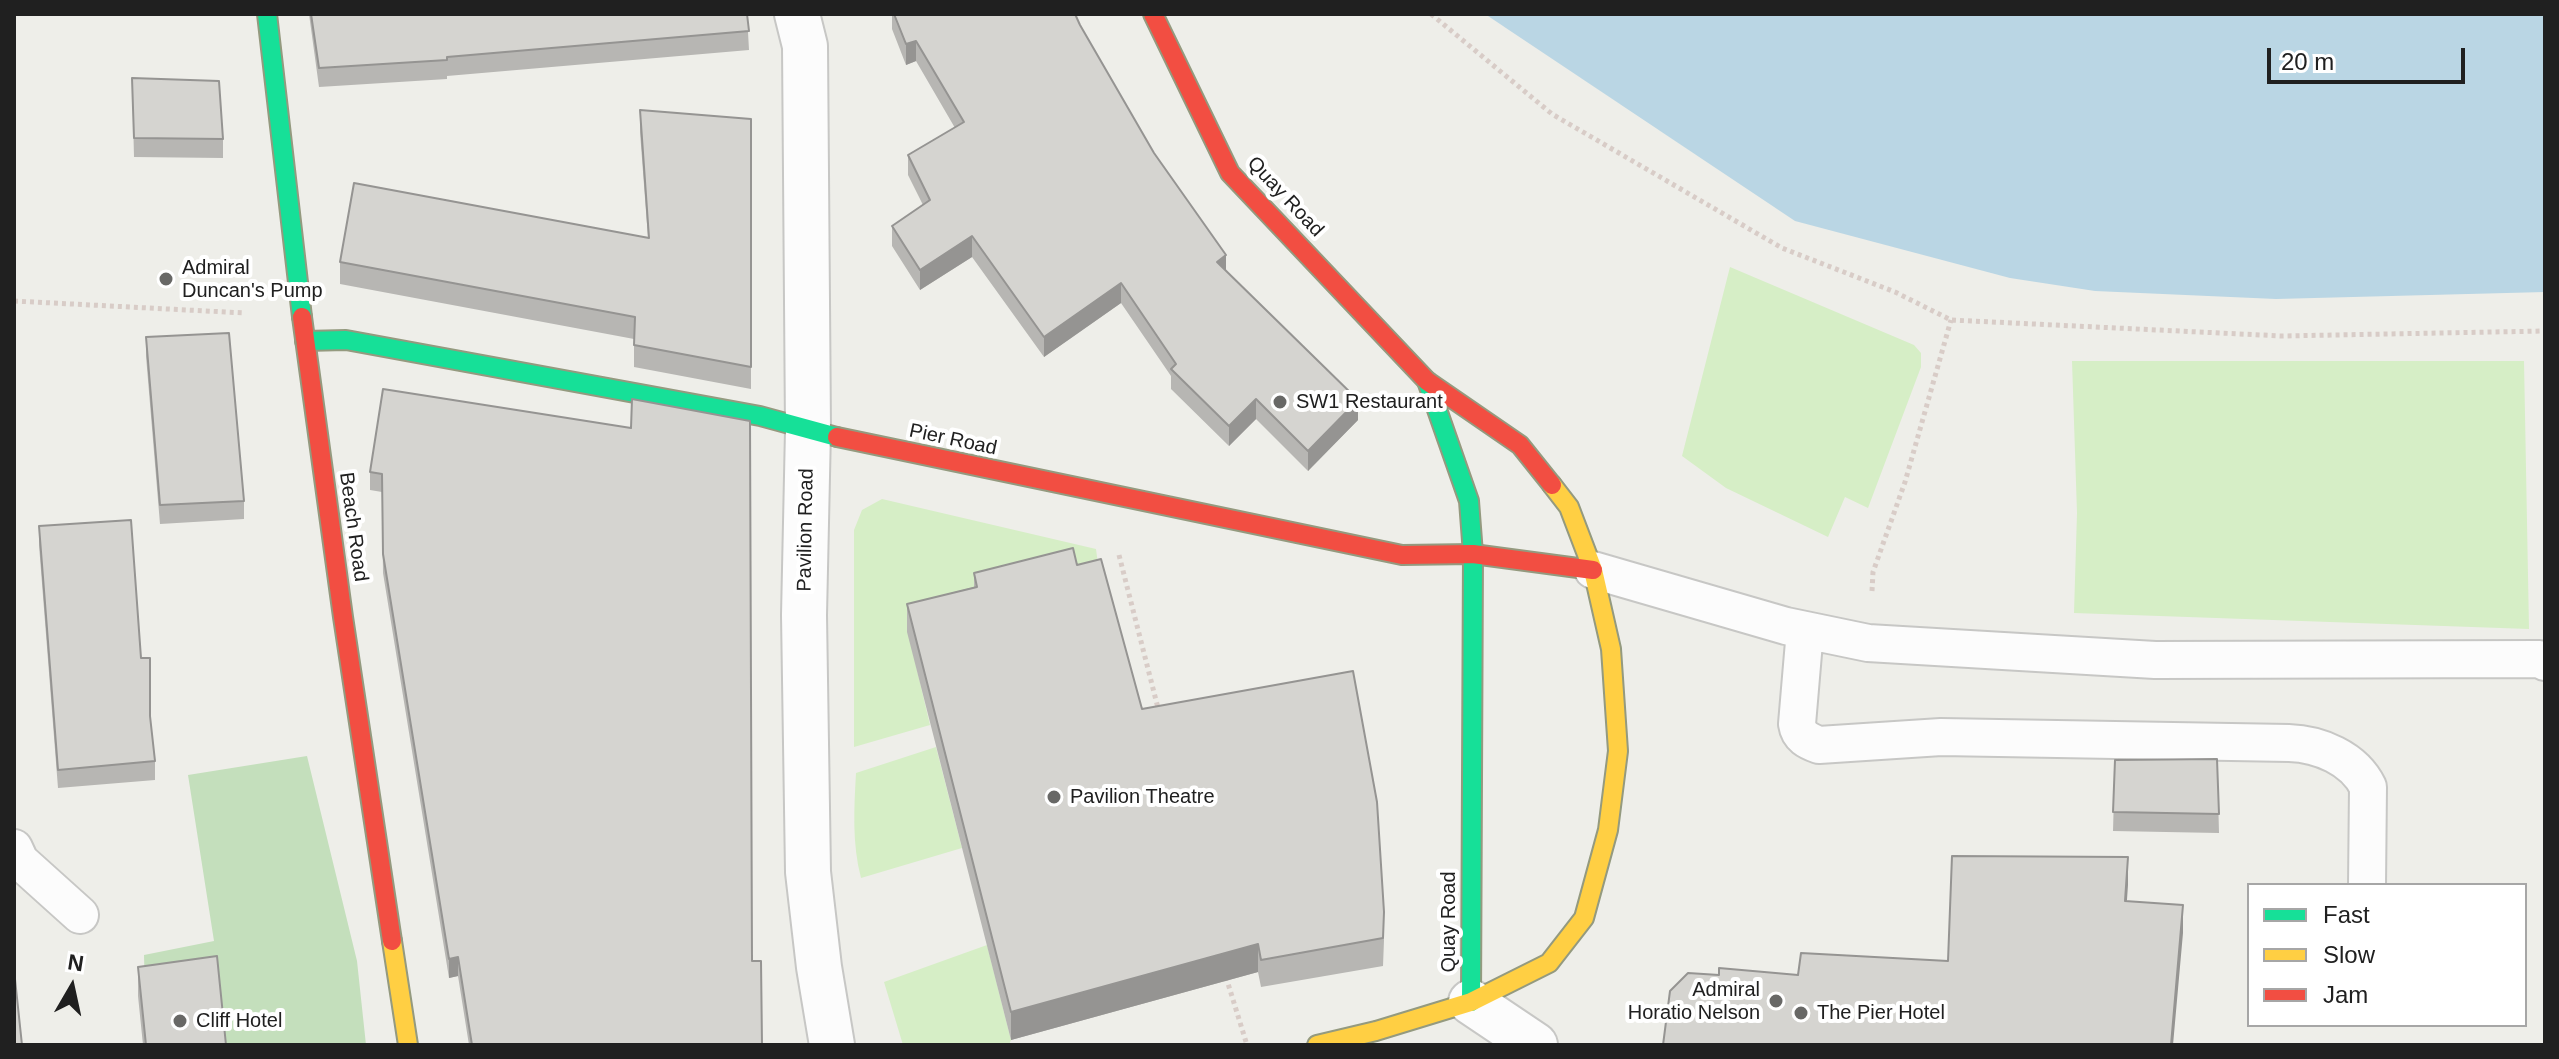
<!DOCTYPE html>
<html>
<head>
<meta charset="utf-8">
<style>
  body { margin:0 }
  #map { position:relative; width:2559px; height:1059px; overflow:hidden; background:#eeeee9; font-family:Helvetica,sans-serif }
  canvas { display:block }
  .frame { position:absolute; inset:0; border:16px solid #202020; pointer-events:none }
  .legend { position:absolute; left:2247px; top:883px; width:280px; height:144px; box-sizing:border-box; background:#fff; border:2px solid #a6a6a6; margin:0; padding:10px 14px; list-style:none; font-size:24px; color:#202020 }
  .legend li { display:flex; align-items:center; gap:16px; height:40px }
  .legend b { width:40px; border:2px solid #a6a6a6 }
  .north { position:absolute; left:32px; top:947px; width:80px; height:80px; -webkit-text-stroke:6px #fff; paint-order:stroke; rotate:9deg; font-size:22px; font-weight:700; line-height:32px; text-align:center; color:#202020 }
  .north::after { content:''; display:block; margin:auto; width:28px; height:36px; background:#202020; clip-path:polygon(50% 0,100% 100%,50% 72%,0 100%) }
  .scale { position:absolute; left:2267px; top:48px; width:198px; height:36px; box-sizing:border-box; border:4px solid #202020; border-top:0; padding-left:10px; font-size:24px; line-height:28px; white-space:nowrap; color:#202020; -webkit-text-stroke:6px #fff; paint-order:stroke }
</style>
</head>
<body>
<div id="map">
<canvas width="2559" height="1059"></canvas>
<div class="frame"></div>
<ul class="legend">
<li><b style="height:10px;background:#16e098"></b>Fast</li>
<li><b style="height:10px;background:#ffcf43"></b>Slow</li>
<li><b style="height:10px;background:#f24e42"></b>Jam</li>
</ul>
<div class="north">N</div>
<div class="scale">20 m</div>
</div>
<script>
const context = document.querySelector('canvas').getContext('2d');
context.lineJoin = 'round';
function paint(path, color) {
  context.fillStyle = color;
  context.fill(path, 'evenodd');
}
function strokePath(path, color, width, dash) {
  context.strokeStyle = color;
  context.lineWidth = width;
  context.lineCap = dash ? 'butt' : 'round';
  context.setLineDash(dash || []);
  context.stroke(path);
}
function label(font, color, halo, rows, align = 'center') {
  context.font = font + ' Helvetica,sans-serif';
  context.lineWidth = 8;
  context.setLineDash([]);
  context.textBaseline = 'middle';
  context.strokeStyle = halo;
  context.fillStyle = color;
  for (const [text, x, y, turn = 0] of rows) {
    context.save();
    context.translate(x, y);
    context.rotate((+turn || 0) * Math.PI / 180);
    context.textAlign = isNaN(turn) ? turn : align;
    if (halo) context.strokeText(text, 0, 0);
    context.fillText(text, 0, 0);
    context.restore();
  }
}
const grass = new Path2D(`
  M1730,267L1914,345L1921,353V367L1868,508L1845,497L1828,537L1726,488L1682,456Z
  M2072,361H2524L2529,629L2074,613L2077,513Z
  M882,499L1096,549L1101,587L908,632L930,725L854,747V530L862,510Z
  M936,747L962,848L861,878C852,843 854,809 856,773Z
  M987,945L1011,1040L1009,1045H903L884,982Z`);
const forest = new Path2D(`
  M307,756L357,961L366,1045H223L145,995L144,955L214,941L188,775Z`);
const water = new Path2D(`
  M1485,14H2545V292L2276,299L2095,291L2010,278L1795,221Z`);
const path = new Path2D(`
  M1431,14L1552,114L1782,248L1895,292L1951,320L2282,336L2545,331
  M14,301L245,313
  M1119,555L1159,712
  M1872,591L1873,572L1905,482L1951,320
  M1226,977L1247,1045`);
const lane = new Path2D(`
  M1593,570L1786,626L1868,643L2155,660L2540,659L2545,662
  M1805,630L1797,724C1799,737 1808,741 1819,745L1941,737L2289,743C2319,744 2354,758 2368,787L2367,885
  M14,848L20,861L80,915`);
const street = new Path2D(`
  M797,14L805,46L808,430L804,615L808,872L819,967L832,1045
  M1471,1002L1535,1045`);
const fast = new Path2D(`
  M267,14L302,317
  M305,341L346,340L760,416L837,437
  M1427,381L1469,501L1473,554L1471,1002`);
const slow = new Path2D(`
  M392,941L408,1045
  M1317,1045L1376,1031L1471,1002L1549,963L1584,918L1608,830L1618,751L1611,649L1593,570L1569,507L1552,485`);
const jam = new Path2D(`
  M1153,14L1230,173L1427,381L1520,445L1552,485
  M302,317L343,617L392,941
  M837,437L1402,555L1473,554L1593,570`);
const wall = new Path2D(`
  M309,14H747L749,50L447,76V79L319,87Z
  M892,14H1075L1080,25L1154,153L1226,271L1358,420L1308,471L1256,419L1229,446L1171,389V376L1121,303L1044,357L972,257L920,290L892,246V226L923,205L908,175V155L955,128L916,61L906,65L892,29Z
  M132,78L223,139V158L134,157Z
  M640,110L751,119V389L634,367V339L340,284V262L648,238L640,132Z
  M146,337L244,501V519L160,524L146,356Z
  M383,389L752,961L762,1045H469L458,976L449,978L383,573L382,492L370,490V472Z
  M39,526L141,658L150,716L155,761V780L58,788L39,545Z
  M1077,565L1142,709L1353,671L1384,940L1383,966L1261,987L1258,972L1011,1040L907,632V604L974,587V573Z
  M2217,759L2219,833L2113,831L2115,760Z
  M138,967L226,1045H143L138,996Z`);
const shadedWall = new Path2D(`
  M916,41V61L906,65V44Z
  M972,236V257L920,290V270Z
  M1226,255V276L1217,262Z
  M1121,283V303L1044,357V337Z
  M1256,399V419L1229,446V426Z
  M1358,400V420L1308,471V451Z
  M2128,857V885L2125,928V901Z
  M2183,905V933L2173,1045H2171Z
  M1258,944V972L1011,1040V1012Z
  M458,957V976L449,978V959Z`);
const building = new Path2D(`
  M311,14H747L749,31L447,57V60L319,68Z
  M894,14H1075L1080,25L1154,153L1226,255L1217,262L1358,400L1308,451L1256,399L1229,426L1171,369L1176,364L1121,283L1044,337L972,236L920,270L892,226L930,200L908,155L964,122L916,41L906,44Z
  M132,78L219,81L223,139L134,138Z
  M640,110L751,119V367L634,345L635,317L340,262L354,183L649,238Z
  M229,333L244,501L160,505L146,337Z
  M383,389L631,428L632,399L750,421L752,961H761L762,1045H472L458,957L449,959L383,554L382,474L370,472Z
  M131,520L141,658H150V716L155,761L58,770L39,526Z
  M1073,548L1077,565L1101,559L1142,709L1353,671L1377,802L1384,912L1383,938L1261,960L1258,944L1011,1012L907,604L977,587L974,573Z
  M2217,759L2219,814L2113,812L2115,760Z
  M1952,856L2128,857L2125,901L2183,905L2171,1045H1663L1670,991L1688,973L1719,975V968L1798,975L1801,953L1948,961Z
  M217,956L226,1045H146L138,967Z
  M14,979H15L22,1045H14Z`);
const markers = [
  [166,279,8,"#686866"],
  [1280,402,8,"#686866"],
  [1054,797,8,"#686866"],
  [1776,1001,8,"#686866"],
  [1801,1013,8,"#686866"],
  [180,1021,8,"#686866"]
];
const streetNames = [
  ["Quay Road",1285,197,47],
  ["Pier Road",953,440,12],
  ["Beach Road",353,527,82],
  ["Pavilion Road",806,530,-89],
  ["Quay Road",1449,922,-90]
];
const poiNames = [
  ["Admiral",182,268],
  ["Duncan's Pump",182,291],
  ["SW1 Restaurant",1296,402],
  ["Pavilion Theatre",1070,797],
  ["Admiral",1760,990,"right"],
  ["Horatio Nelson",1760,1013,"right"],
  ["The Pier Hotel",1817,1013],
  ["Cliff Hotel",196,1021]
];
paint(grass, '#d6eec6');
paint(forest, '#c4dfbc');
paint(water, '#bad6e4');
strokePath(lane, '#c7c7c5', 40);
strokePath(street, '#c7c7c5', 48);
strokePath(fast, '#949a7f', 22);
strokePath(slow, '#949a7f', 22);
strokePath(jam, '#949a7f', 22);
strokePath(path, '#d8ccc7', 5, [4, 4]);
strokePath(lane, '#fcfcfc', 36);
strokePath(street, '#fcfcfc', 44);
strokePath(fast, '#16e098', 18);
strokePath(slow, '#ffcf43', 18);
strokePath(jam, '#f24e42', 18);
paint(wall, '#b7b6b3');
paint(shadedWall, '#959492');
paint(building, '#d5d4d0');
strokePath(building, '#959492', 2);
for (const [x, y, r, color] of markers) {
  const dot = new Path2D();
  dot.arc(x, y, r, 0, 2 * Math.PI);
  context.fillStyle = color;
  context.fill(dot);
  strokePath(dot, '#fff', 3);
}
label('20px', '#202020', '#fff', streetNames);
label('20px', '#202020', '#fff', poiNames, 'left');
</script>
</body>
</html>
